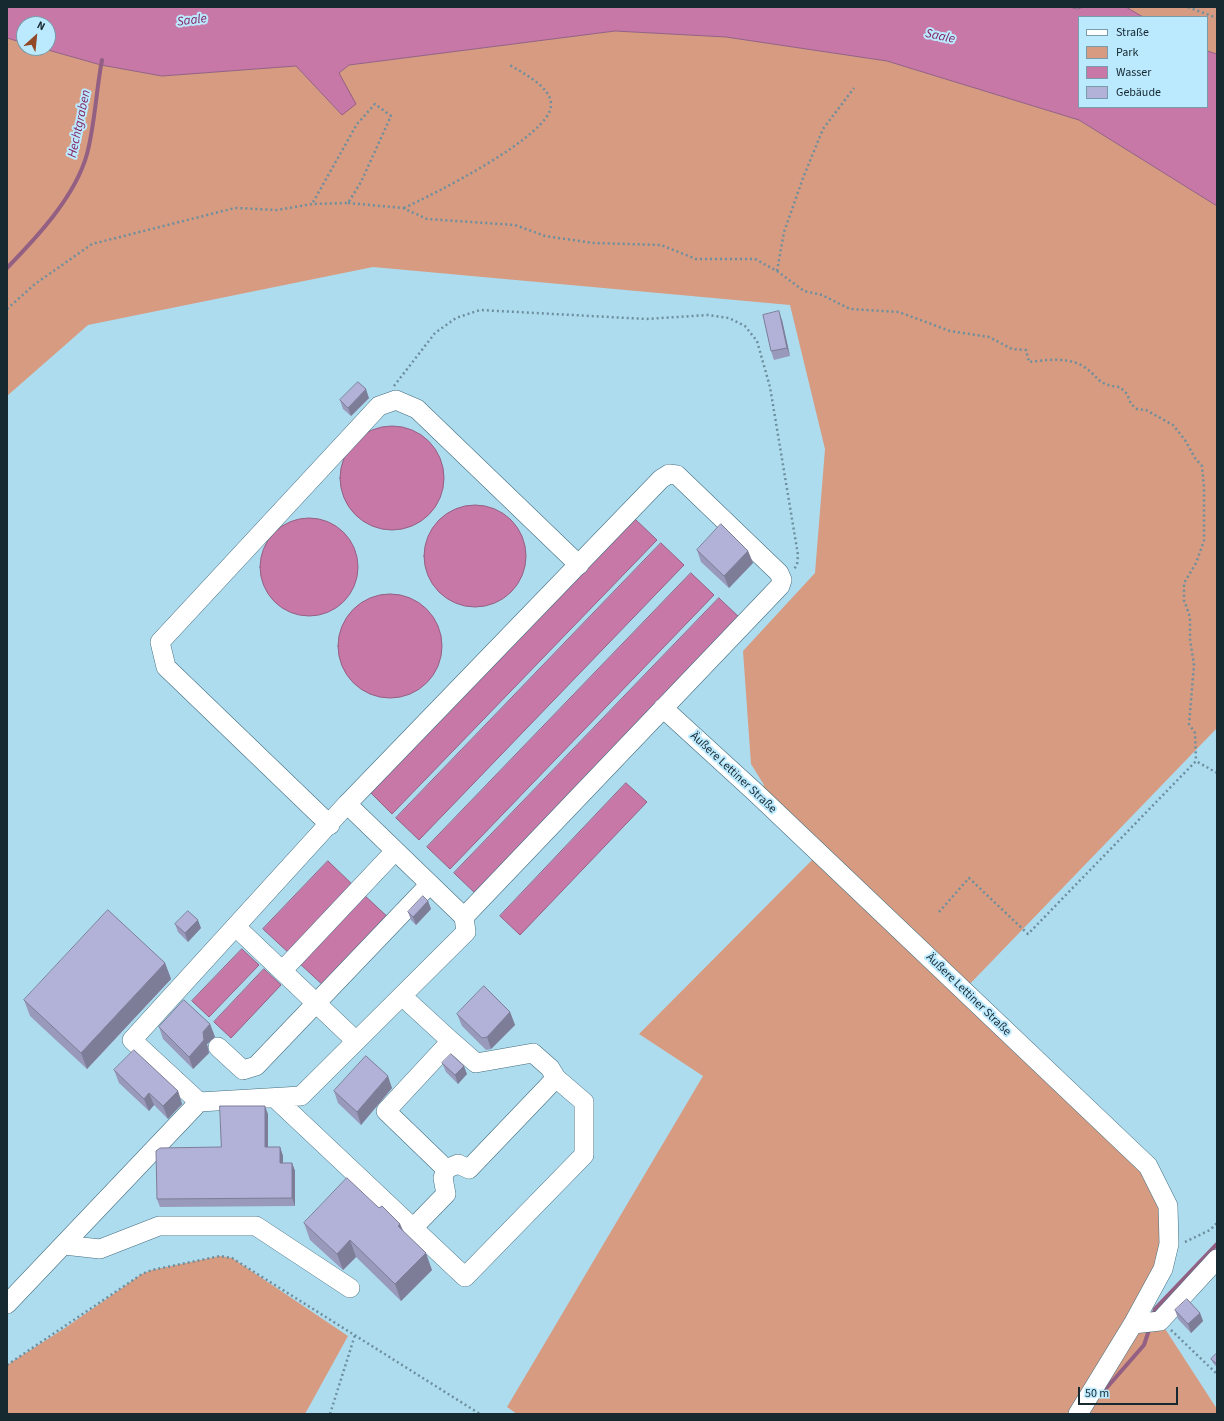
<!DOCTYPE html>
<html>
<head>
<meta charset="utf-8">
<style>
  body { margin:0 }
  #map { position:relative; width:1224px; height:1421px; overflow:hidden; background:#aedcef; font-family:"Source Sans 3",sans-serif }
  canvas { display:block }
  .frame { position:absolute; inset:0; border:8px solid #162830; pointer-events:none }
  .legend { position:absolute; left:1078px; top:16px; width:130px; height:92px; box-sizing:border-box; background:#bbe9fd; border:1px solid #799cab; margin:0; padding:5px 7px; list-style:none; font-size:12px; color:#162830 }
  .legend li { display:flex; align-items:center; gap:8px; height:20px }
  .legend b { width:20px; border:1px solid #799cab }
  .north { position:absolute; left:16px; top:16px; width:40px; height:40px; box-sizing:border-box; background:#bbe9fd; border:1px solid #799cab; border-radius:50%; rotate:27deg; font-size:11px; font-weight:700; line-height:16px; text-align:center; color:#162830 }
  .north::after { content:''; display:block; margin:auto; width:14px; height:18px; background:#914927; clip-path:polygon(50% 0,100% 100%,50% 72%,0 100%) }
  .scale { position:absolute; left:1078px; top:1387px; width:100px; height:18px; box-sizing:border-box; border:2px solid #162830; border-top:0; padding-left:5px; font-size:12px; line-height:14px; white-space:nowrap; color:#162830; -webkit-text-stroke:3px #bbe9fd; paint-order:stroke }
</style>
</head>
<body>
<div id="map">
<canvas width="1224" height="1421"></canvas>
<div class="frame"></div>
<ul class="legend">
<li><b style="height:5px;background:#fff"></b>Straße</li>
<li><b style="height:11px;background:#d79b81"></b>Park</li>
<li><b style="height:11px;background:#c878a6"></b>Wasser</li>
<li><b style="height:11px;background:#b2b2d9"></b>Gebäude</li>
</ul>
<div class="north">N</div>
<div class="scale">50 m</div>
</div>
<script>
const context = document.querySelector('canvas').getContext('2d');
context.lineJoin = 'round';
function paint(path, color) {
  context.fillStyle = color;
  context.fill(path, 'evenodd');
}
function strokePath(path, color, width, dash) {
  context.strokeStyle = color;
  context.lineWidth = width;
  context.lineCap = dash ? 'butt' : 'round';
  context.setLineDash(dash || []);
  context.stroke(path);
}
function label(font, color, halo, rows, align = 'center') {
  context.font = font + ' "Source Sans 3",sans-serif';
  context.lineWidth = 4;
  context.setLineDash([]);
  context.textBaseline = 'middle';
  context.strokeStyle = halo;
  context.fillStyle = color;
  for (const [text, x, y, turn = 0] of rows) {
    context.save();
    context.translate(x, y);
    context.rotate((+turn || 0) * Math.PI / 180);
    context.textAlign = isNaN(turn) ? turn : align;
    if (halo) context.strokeText(text, 0, 0);
    context.fillText(text, 0, 0);
    context.restore();
  }
}
const green = new Path2D(`
  M1126,7H1217V54L1207,51V17H1143Z
  M615,31L726,37L887,61L1079,120L1217,206V728L965,989L1143,1166L1163,1200L1161,1256L1127,1322L1070,1414H517L507,1407L703,1076L639,1034L814,858L756,793L764,785L751,764L743,651L815,573L825,449L790,305L373,267L88,325L7,396V38L24,43V48H41L101,65L162,76L296,66L342,115L339,73L349,65Z
  M220,1256L232,1258L348,1336L305,1414H7V1365L65,1328L142,1274L152,1270Z
  M1160,1321L1217,1409V1414H1078L1133,1324Z`);
const water = new Path2D(`
  M7,7H1069L1077,9L1084,7H1126L1143,17H1079V107H1207V51L1217,54V206L1079,120L887,61L726,37L615,31L349,65L339,73L356,104L342,115L296,66L162,76L101,65L41,48H48V24H24V43L7,38Z
  M340 478a52 52 0 1 1 104 0a52 52 0 1 1-104 0Z
  M424 556a51 51 0 1 1 102 0a51 51 0 1 1-102 0Z
  M634,518L657,540L392,814L370,792Z
  M260 567a49 49 0 1 1 98 0a49 49 0 1 1-98 0Z
  M661,543L684,565L419,840L396,818Z
  M691,573L714,595L450,869L427,847Z
  M338 646a52 52 0 1 1 104 0a52 52 0 1 1-104 0Z
  M719,598L742,620L477,895L454,873Z
  M626,783L647,802L520,935L500,916Z
  M328,861L356,888L291,955L263,929Z
  M363,894L391,920L326,988L298,962Z
  M242,949L259,965L209,1017L192,1001Z
  M264,969L281,985L231,1038L214,1022Z`);
const stream = new Path2D(`
  M7,268C37,237 75,197 87,154C95,124 96,91 102,60
  M1153,1316L1155,1309L1217,1244
  M1103,1392L1144,1345L1150,1327`);
const path = new Path2D(`
  M1188,7L1217,18
  M348,203L403,208L427,219L515,225L545,236L593,243L661,245L696,259H755L777,271L804,291L822,295L850,309L899,312L950,331L989,337L1012,349L1026,350L1029,362C1046,360 1065,357 1081,365C1099,375 1095,385 1120,387L1127,394L1131,404L1137,409L1146,410L1173,425L1185,440L1195,458L1202,466L1204,488V541L1196,563L1184,583V600L1190,617V639L1194,665L1189,724L1195,733L1196,761
  M404,208C432,195 551,136 551,105C552,87 521,72 508,64
  M777,271L784,232L803,178L823,129L854,88
  M7,309L35,284L92,244L235,208L277,210L312,204L348,203L361,182L391,116L375,104L357,124L312,204
  M394,386L435,333L456,318L480,310L646,319L708,315L729,318L745,326L757,341L770,387L798,555L797,565L794,569
  M939,912L969,878L1028,934L1196,761L1217,773
  M1185,1242L1210,1230L1217,1223
  M1171,1330L1217,1374
  M7,1365L142,1274L152,1270L220,1256L232,1258L480,1414
  M330,1414L355,1335`);
const minor = new Path2D(`
  M663,708L756,793L1148,1166L1168,1206L1169,1244L1163,1269L1133,1324L1078,1414
  M330,825L166,667L160,642L379,406L396,400L417,409L579,565
  M236,927L356,1041
  M282,971L395,851
  M402,996L451,1041L386,1111L446,1169
  M451,1041L476,1063L533,1053L550,1068L556,1078
  M218,1047L243,1070L256,1066L430,884
  M275,1098L465,1277L584,1155V1102L556,1078L469,1169L458,1164L446,1169L443,1178L446,1194L412,1229
  M199,1102L132,1040L347,804L661,479L669,474L677,475L779,573L782,580L780,586L464,917
  M64,1245L100,1249L159,1226H256L350,1288
  M7,1304L199,1102L301,1096L466,932L464,917L347,804
  M1133,1324L1160,1321L1217,1259`);
const wall = new Path2D(`
  M782,320L790,356L774,360L771,351Z
  M369,398L351,416L343,409L340,400Z
  M697,550L748,551L753,563L729,588L701,562Z
  M428,901L431,909L416,925L411,920L408,912Z
  M175,924L201,928L188,942L178,932Z
  M165,963L171,979L87,1069L30,1016L24,1000Z
  M510,1012L515,1025L491,1049L486,1050L462,1026L457,1014Z
  M210,1024L215,1037L207,1044L209,1053L193,1069L163,1039L159,1027Z
  M442,1063L467,1074L458,1084L446,1072Z
  M114,1070L178,1091L182,1104L168,1119L154,1105L149,1111L119,1083Z
  M392,1088L361,1125L338,1103L334,1091Z
  M268,1114V1147H280L283,1156V1163H292L295,1171V1206L160,1207L157,1199L221,1147Z
  M379,1208L400,1224L404,1232L432,1270L401,1301L356,1257L343,1270L310,1240L304,1223Z
  M1175,1310L1200,1313L1203,1321L1191,1333L1178,1319Z
  M1217,1353V1367L1213,1363L1211,1359Z`);
const shadedWall = new Path2D(`
  M779,311L782,320L790,356L787,348Z
  M366,389L369,398L351,416L348,408Z
  M748,551L753,563L729,588L724,576Z
  M428,901L431,909L416,925L413,917Z
  M198,920L201,928L188,942L185,933Z
  M165,963L171,979L87,1069L81,1053Z
  M510,1012L515,1025L491,1049L487,1037Z
  M210,1024L215,1037L207,1044L209,1053L193,1069L189,1057L203,1032Z
  M464,1066L467,1074L458,1084L455,1075Z
  M388,1076L392,1088L361,1125L357,1112Z
  M178,1091L182,1104L168,1119L163,1106Z
  M149,1093L154,1105L149,1111L144,1099Z
  M265,1106L268,1114V1156L265,1147Z
  M280,1147L283,1156V1172L280,1163Z
  M292,1163L295,1171V1206L292,1198Z
  M400,1224L406,1240L398,1226Z
  M350,1240L356,1257L343,1270L337,1254Z
  M426,1253L432,1270L401,1301L395,1284Z
  M1200,1313L1203,1321L1191,1333L1188,1324Z`);
const building = new Path2D(`
  M779,311L787,348L771,351L763,315Z
  M358,382L366,389L348,408L340,400Z
  M721,524L748,551L724,576L697,550Z
  M423,896L428,901L413,917L408,912Z
  M108,910L165,963L81,1053L24,1000Z
  M188,911L198,920L185,933L175,924Z
  M484,986L510,1012L487,1037L482,1038L457,1014Z
  M184,1000L210,1024L203,1032L204,1040L189,1057L159,1027Z
  M134,1050L178,1091L163,1106L149,1093L144,1099L114,1070Z
  M451,1054L464,1066L455,1075L442,1063Z
  M366,1056L388,1076L357,1112L334,1091Z
  M220,1106H265V1147H280V1163H292V1198L157,1199L156,1151L160,1148L221,1147Z
  M347,1178L379,1208L382,1206L400,1224L398,1226L426,1253L395,1284L350,1240L337,1254L304,1223Z
  M1187,1299L1200,1313L1188,1324L1175,1310Z
  M1217,1353V1364L1211,1359Z`);
const streetNames = [
  ["Äußere Lettiner Straße",733,773,43],
  ["Äußere Lettiner Straße",968,995,44]
];
const waterNames = [
  ["Saale",192,21,-7],
  ["Saale",940,37,12],
  ["Hechtgraben",80,124,-78]
];
paint(green, '#d79b81');
paint(water, '#c878a6');
strokePath(water, '#936083', 1);
strokePath(stream, '#936083', 4);
strokePath(minor, '#426d7e', 20);
strokePath(path, '#6d8f9d', 2.5, [2, 3]);
strokePath(minor, '#fff', 19);
paint(wall, '#99b');
paint(shadedWall, '#7d7d98');
paint(building, '#b2b2d9');
strokePath(building, '#7d7d98', 1);
label('12px', '#162830', '#bbe9fd', streetNames);
label('italic 13px', '#842462', '#bbe9fd', waterNames);
</script>
</body>
</html>
